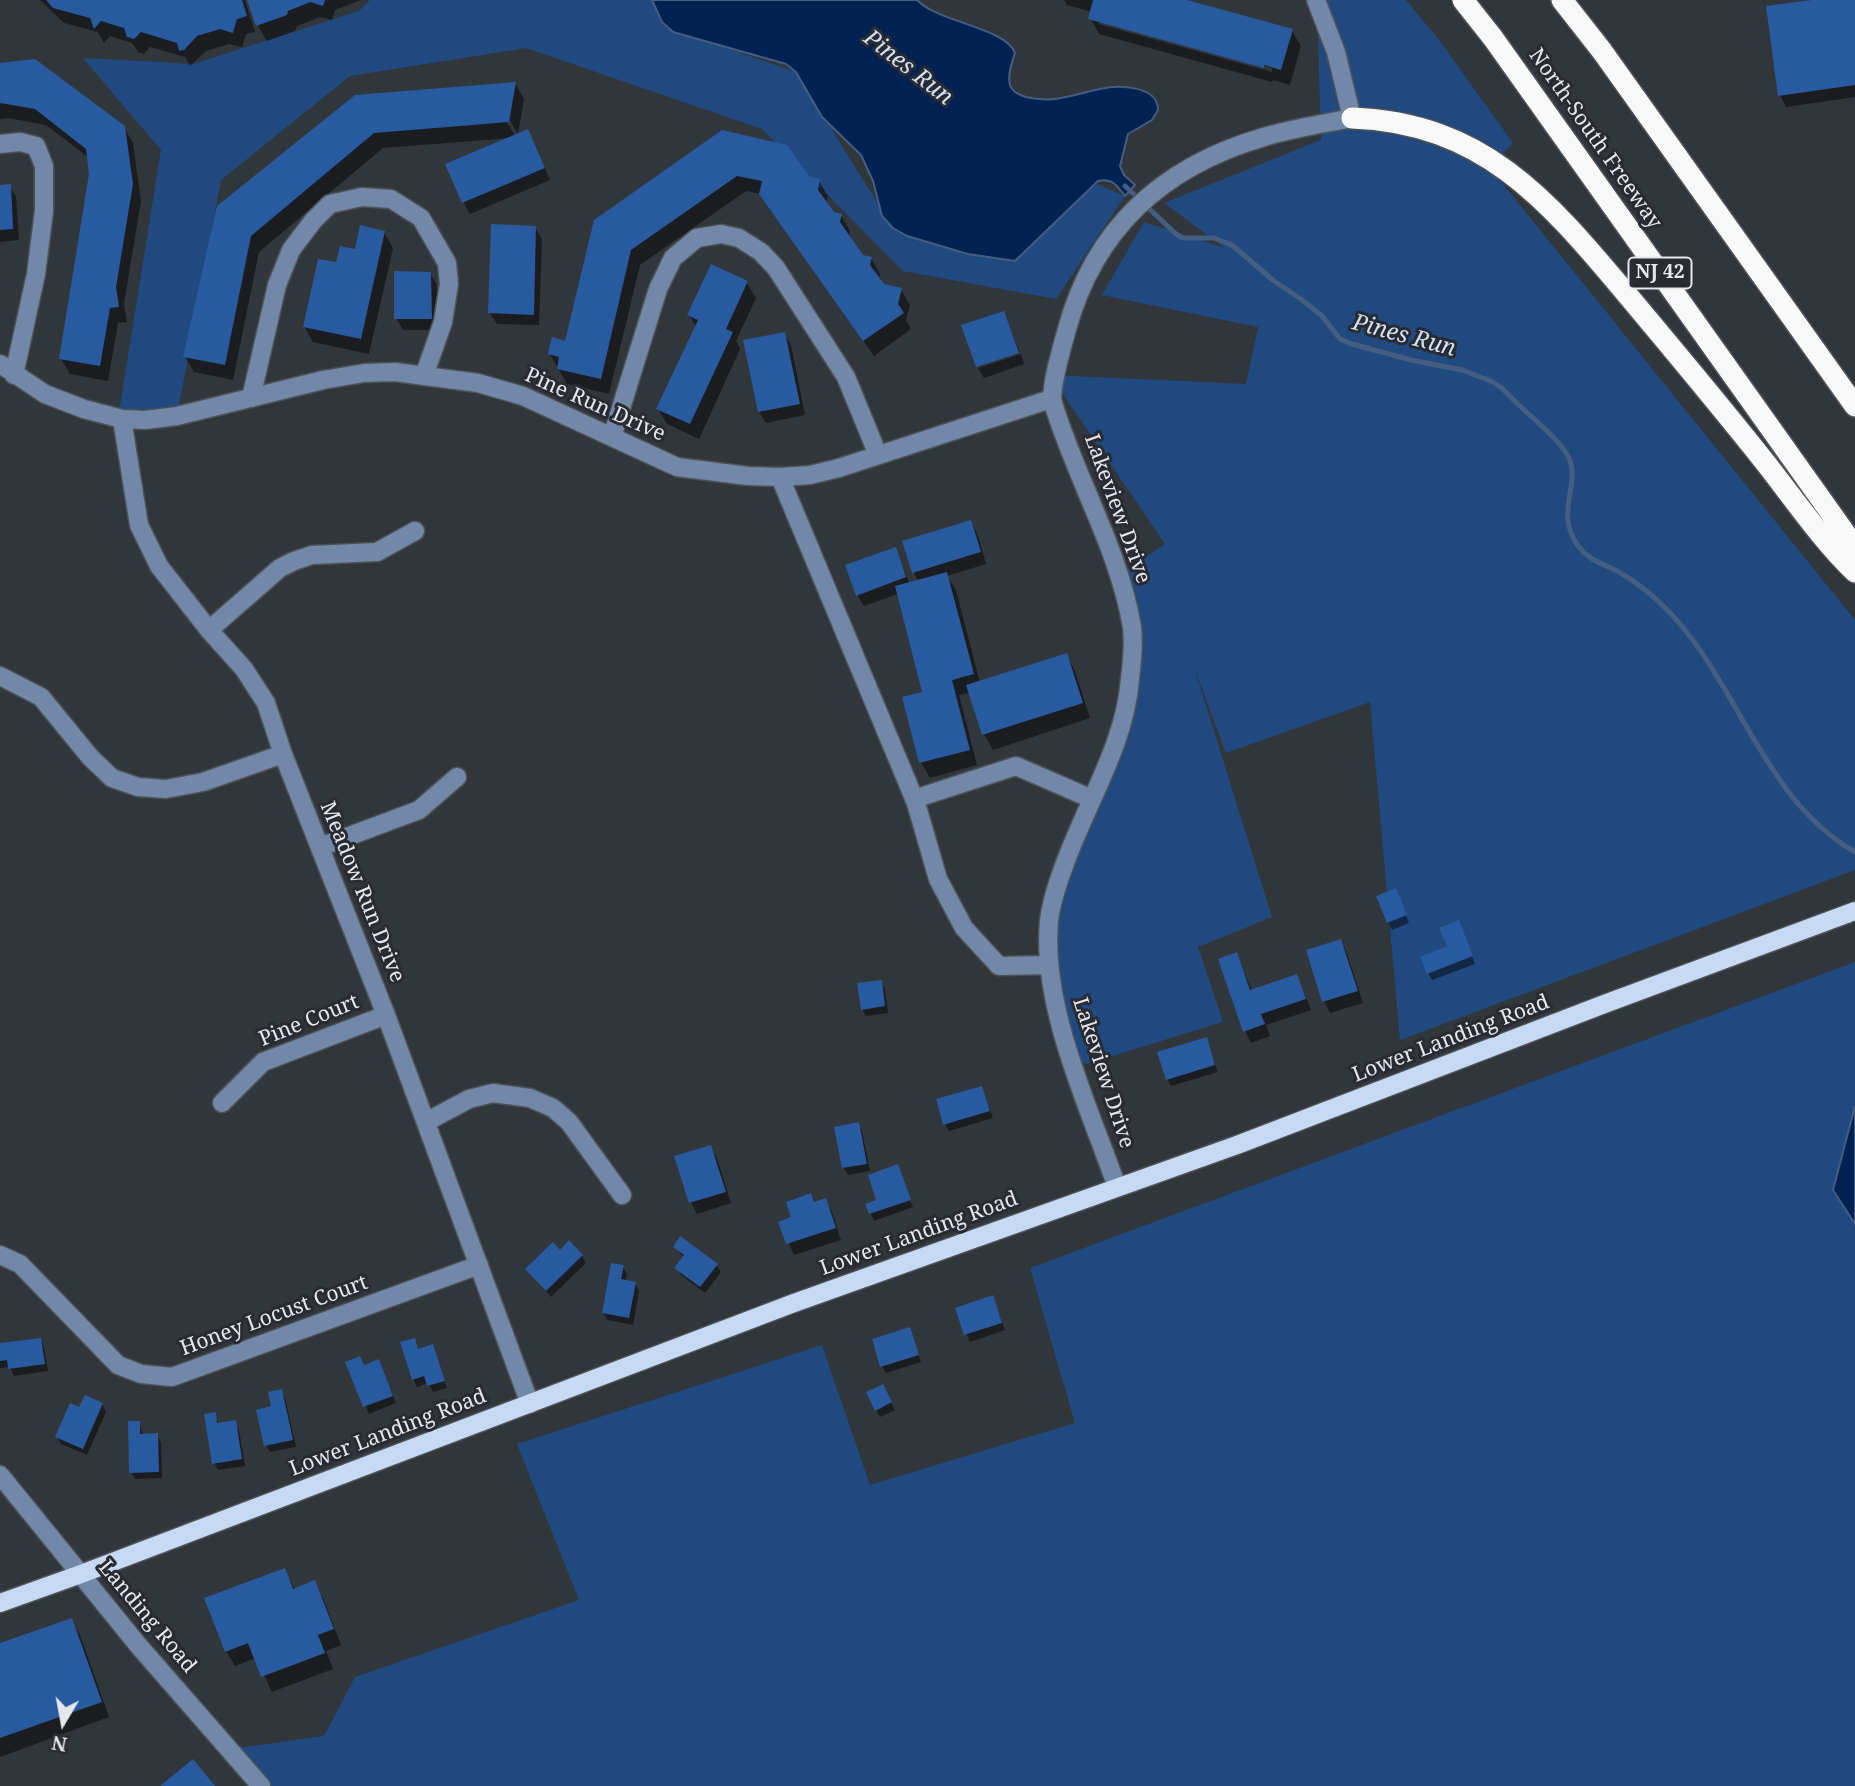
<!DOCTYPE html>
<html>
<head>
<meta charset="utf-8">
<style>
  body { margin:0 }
  #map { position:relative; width:1855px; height:1786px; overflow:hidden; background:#31363b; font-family:"Noto Serif",serif }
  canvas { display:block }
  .north { position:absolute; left:28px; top:1688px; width:70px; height:70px; -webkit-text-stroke:5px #282b31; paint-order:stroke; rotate:190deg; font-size:19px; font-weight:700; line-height:28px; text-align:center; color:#e6e8ec }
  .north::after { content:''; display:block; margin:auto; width:24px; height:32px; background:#e6e8ec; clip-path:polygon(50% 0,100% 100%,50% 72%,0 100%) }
</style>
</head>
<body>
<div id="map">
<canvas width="1855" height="1786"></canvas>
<div class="north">N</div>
</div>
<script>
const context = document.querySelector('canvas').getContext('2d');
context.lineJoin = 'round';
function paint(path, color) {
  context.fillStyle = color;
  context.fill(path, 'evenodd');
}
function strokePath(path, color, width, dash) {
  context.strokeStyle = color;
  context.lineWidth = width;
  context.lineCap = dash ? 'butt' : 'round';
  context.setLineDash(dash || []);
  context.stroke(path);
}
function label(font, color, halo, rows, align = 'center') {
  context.font = font + ' "Noto Serif",serif';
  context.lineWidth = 6;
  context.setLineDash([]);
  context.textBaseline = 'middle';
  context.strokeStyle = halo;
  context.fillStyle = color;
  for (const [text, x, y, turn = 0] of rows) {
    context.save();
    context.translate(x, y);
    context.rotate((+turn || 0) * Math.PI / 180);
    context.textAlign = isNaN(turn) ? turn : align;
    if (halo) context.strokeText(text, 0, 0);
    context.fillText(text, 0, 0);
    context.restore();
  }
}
const green = new Path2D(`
  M370,0H654L665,27L796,72L893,228L1011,262L1094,183L1125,196L1056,299L903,271L762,129L526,48L350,76L221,180L178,411L119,412L161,150L83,58L193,64L359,11Z
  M1317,0H1406L1440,41L1513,143L1490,168L1855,620V870L1400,1040L1370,702L1226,753L1194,667L1272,917L1198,947L1223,1022L1086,1064L1072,1059L1049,919L1108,762L1131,664L1122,573L1165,544L1050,375L1246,384L1258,327L1102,295L1144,222L1225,248L1164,203L1321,140Z
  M1855,962V1106L1833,1190L1855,1225V1786H269L238,1748L324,1736L355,1677L579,1600L517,1444L822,1345L870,1485L1075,1423L1030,1268Z`);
const water = new Path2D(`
  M652,0H917C939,23 1005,27 1015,53C1012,62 1007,76 1010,85C1012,92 1019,95 1026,97C1054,104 1074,94 1100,89C1118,85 1158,85 1158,110L1152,120L1128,134L1120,166L1124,175L1135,185L1125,196C1117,185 1112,178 1098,181L1015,261L968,254L907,236L893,228L882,216L873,181L861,155L822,117L796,72L786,64L673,32L662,22Z
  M1855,1106V1224L1833,1190Z`);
const shadow = new Path2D(`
  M40,0H245L255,32L246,34L242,47L229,44L206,51L190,66L185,57L150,47L144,54L138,52L132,43L110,36L104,43L98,32L64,23Z
  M248,0H361L335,10L332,20L320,17L297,26L295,31L267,41L258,26Z
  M1064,0H1181L1292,31L1301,46L1290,85L1273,80L1272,82L1099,34L1090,18L1092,12L1067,5ZM1099,20L1272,68V72L1099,24Z
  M1825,0H1855V97L1786,107L1780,95Z
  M0,65L124,127L133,143L141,201L124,304L127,322L118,323L108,381L70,374L61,359L91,174L89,158L46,125L8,118L0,119Z
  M515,83L524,99L518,134L506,114L503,116L515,136L534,143L550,180L470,214L463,202L511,138L383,148L259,252L233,380L194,372L185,357L219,207L356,96Z
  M722,131L808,178L819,181L828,196L826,204L832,213L841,215L850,231L849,237L862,256L871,258L880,274L879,280L883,285L901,290L910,305L906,320L911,329L874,356L761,194L746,191L640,265L609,394L567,384L550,354L566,343L595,221Z
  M0,186H10L16,197L19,240L0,242Z
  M535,227L542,239L539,325L497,324L490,313Z
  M384,232L393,248L369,354L313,342L304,326L337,264Z
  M430,273L437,285V330H403L396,318Z
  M747,283L756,298L736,341L740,349L699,439L667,424L658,409L696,327L689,314Z
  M1004,313L1019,351L977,365Z
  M784,333L791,345L805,415L766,423L759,412Z
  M1021,354L1024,364L984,378L978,368Z
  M970,522L977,533L986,564L947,576L956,590L980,683L1066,655L1075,671L1090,718L993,750L984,734L970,693L959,695L977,765L930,778L921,762L924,693L898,594L864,606L857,595L895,549L910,584L919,582L914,573L904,542Z
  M1399,897L1409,923L1392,930L1388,922Z
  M1462,930L1475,964L1432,980L1428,973Z
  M1341,941L1347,953L1363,1003L1330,1013L1324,1001Z
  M1237,955L1252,991L1297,976L1311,1010L1266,1025L1270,1036L1251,1043L1245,1031Z
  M881,982L885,989L888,1013L866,1016L862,1009Z
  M1206,1039L1218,1072L1171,1086L1167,1079Z
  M982,1088L993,1118L949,1131L945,1124Z
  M858,1124L862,1131L870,1171L848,1175L844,1168Z
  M710,1147L717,1158L731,1203L697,1214L691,1202Z
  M897,1166L913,1207L874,1221L867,1205L879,1201Z
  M811,1195L816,1204L826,1201L832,1212L841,1240L794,1255L780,1223L793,1219Z
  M675,1247L716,1265L721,1272L705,1293L681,1275L676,1268L684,1258Z
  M560,1252L582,1256L586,1263L551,1297L527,1269Z
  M623,1267L627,1274L625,1282L635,1283L639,1291L633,1325L608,1320L603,1313Z
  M992,1297L1005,1330L970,1342L957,1309Z
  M909,1329L921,1362L886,1373L882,1366Z
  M40,1339L44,1347L48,1371L14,1376L10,1367L0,1368V1345Z
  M414,1340L419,1350L432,1346L447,1388L433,1392L428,1383L417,1387L413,1379Z
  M348,1363L382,1368L396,1403L369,1414Z
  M882,1386L895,1410L880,1417L876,1410Z
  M281,1391L285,1398L296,1447L270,1452L266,1445Z
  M102,1404L106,1412L87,1455L61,1444L57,1437L80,1409Z
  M215,1414L219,1425L235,1422L239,1430L245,1466L218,1470L214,1463Z
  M139,1422L143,1436L157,1435L161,1442L162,1478L135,1479L131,1472Z
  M284,1570L295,1590L314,1583L323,1598L341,1645L326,1651L333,1669L272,1692L256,1658L235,1666L226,1651Z
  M71,1620L80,1635L109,1717L0,1757V1645Z`);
const stream = new Path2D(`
  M1125,186L1176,234L1183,238H1214L1232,245L1274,281L1301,299L1322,316L1340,339L1352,344L1411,360L1462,370L1491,381L1503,389C1519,408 1561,439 1569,458C1581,485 1554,512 1578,546C1590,562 1606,564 1622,574C1646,588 1668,609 1685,630C1743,702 1771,804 1855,852`);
const building = new Path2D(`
  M46,0H242L247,16L237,19L233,33L220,29L197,36L184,50L179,51L177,43L141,32L134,39L127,37L124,28L101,21L94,29L90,18L53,8Z
  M247,0H325L323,6L310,2L288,11L287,15L256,26Z
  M1093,0H1187L1293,29L1281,70L1264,65V68L1088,19Z
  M1812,0H1855V85L1778,96L1766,6Z
  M35,59L125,126L133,184L116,287L119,307L110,308L100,366L59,359L89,174L86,149L35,109L0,103V63Z
  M516,82L509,122L374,133L251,236L225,365L183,357L217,206L355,95Z
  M528,129L545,168L462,203L445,164Z
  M722,130L787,145L809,176L820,179L818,190L834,212L842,214L840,222L863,255L872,257L870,265L884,284L902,288L898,304L904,313L863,341L759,194L762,181L737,176L631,250L601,379L557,369L559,357L548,354L552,337L565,341L594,220Z
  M11,184L13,229L0,230V185Z
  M491,224L536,226L534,315L488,313Z
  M360,225L385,231L361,339L303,327L318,259L336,262L340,246L355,249Z
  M711,264L748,281L726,329L733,332L690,424L656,409L698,320L687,315Z
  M394,271L431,272L432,319H394Z
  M1004,311L1019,353L976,367L961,325Z
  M785,332L800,404L758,412L743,340Z
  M971,520L981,552L912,573L902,541Z
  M896,547L906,577L856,596L845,565Z
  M947,572L974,674L952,680L970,750L919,763L902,697L922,692L895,586Z
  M1067,653L1083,703L982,735L966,685Z
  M1396,888L1407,915L1387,923L1376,896Z
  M1459,920L1473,956L1427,974L1420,957L1447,946L1439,928Z
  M1341,939L1358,991L1322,1002L1306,950Z
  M1237,952L1250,990L1297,974L1306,999L1261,1014L1265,1024L1243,1032L1218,959Z
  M882,980L885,1006L861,1010L857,983Z
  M1207,1037L1215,1065L1166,1080L1157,1052Z
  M982,1086L990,1111L943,1125L936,1099Z
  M859,1122L867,1164L842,1168L834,1127Z
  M711,1145L726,1192L689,1203L674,1156Z
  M898,1164L911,1200L869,1214L865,1204L876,1200L868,1175Z
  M811,1193L814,1202L826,1198L836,1228L786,1244L778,1222L791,1217L786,1202Z
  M680,1236L718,1264L700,1287L674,1268L684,1255L673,1247Z
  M569,1240L583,1255L546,1291L525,1269L553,1242L560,1250Z
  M611,1263L624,1265L621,1279L636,1282L629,1318L602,1313Z
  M993,1295L1002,1323L964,1335L955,1308Z
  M910,1327L919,1355L880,1367L872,1339Z
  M41,1338L45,1364L8,1369L7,1360L0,1361V1343Z
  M415,1338L418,1349L433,1344L445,1381L427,1386L424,1376L412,1380L400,1342Z
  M360,1356L364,1365L379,1359L393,1396L363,1407L345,1362Z
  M883,1384L892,1402L875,1411L866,1392Z
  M282,1389L293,1440L264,1446L256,1410L271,1406L268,1392Z
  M85,1395L103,1403L83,1449L55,1437L70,1403L79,1407Z
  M216,1412L217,1423L236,1420L242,1459L212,1464L204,1414Z
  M128,1421H140V1434L158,1433L159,1472L129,1473Z
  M285,1568L293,1589L315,1580L334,1629L318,1635L325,1653L261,1677L248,1643L225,1652L204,1598Z
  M72,1618L102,1702L0,1738V1643Z
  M193,1759L215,1786H160Z`);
const minor = new Path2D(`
  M0,144L20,142L36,146L44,166V211L36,274L14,375
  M0,364L45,394L84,409L122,419L145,420L177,416L323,380L364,373L395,372L478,383L523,396L677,467L748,476L780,477L810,475L839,468L1051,399
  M251,398L277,285L291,250L313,221L330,204L362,197L391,199L421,218L447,263L449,284L443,322L424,376
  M122,419L139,525L159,566L209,630L244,669L266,703L283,754L386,1015L530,1404
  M612,437L658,289L673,258L697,238L721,234L739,238L761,252L776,268L846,377L878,455
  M780,477L916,803L938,879L964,928L999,966L1049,965
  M209,630L280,568L294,561L312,555L377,552L415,531
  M0,676L41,697L90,757L112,778L138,787L166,789L203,782L283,754
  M914,799L1016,766L1092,799
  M320,847L419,810L457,777
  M222,1103L263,1062L386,1015
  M426,1122L469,1099L493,1093L530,1098L553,1108L569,1122L622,1195
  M1117,1187C1089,1107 1041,1007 1049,921C1051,904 1058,882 1064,866C1086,804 1125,745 1130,679C1132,663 1134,643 1132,627C1119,549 1076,479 1053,403C1049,390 1063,344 1067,329C1095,227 1164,166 1264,137C1293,128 1323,124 1352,118L1336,52L1316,0
  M0,1255L20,1264L118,1365L141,1374L172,1377L479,1265
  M0,1475L138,1645L261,1786`);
const major = new Path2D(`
  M0,1603L81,1574L794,1303L1237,1145L1607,1003L1855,911`);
const highway = new Path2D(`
  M1463,0L1493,38L1855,547
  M1562,0L1602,51L1855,406
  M1352,118C1486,123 1550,203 1630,298C1676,353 1723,409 1768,466C1796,502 1822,540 1855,572`);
const shields = [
  [1660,273,63]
];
const shieldNames = [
  ["NJ 42",1660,273]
];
const streetNames = [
  ["North-South Freeway",1595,139,55],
  ["Pine Run Drive",595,405,24],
  ["Lakeview Drive",1117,509,70],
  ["Meadow Run Drive",362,892,68],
  ["Pine Court",309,1021,-22],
  ["Lower Landing Road",1451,1039,-21],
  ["Lakeview Drive",1103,1073,72],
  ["Lower Landing Road",919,1234,-20],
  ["Honey Locust Court",274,1316,-20],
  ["Lower Landing Road",388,1433,-21],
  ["Landing Road",147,1617,50]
];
const waterNames = [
  ["Pines Run",908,68,38],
  ["Pines Run",1404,336,15]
];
paint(green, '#204980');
paint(water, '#002253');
strokePath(water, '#455d81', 2);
paint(shadow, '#0007');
strokePath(stream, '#455d81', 5);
paint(building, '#285a9f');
strokePath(minor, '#4e5257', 21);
strokePath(major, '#4e5257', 21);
strokePath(highway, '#4e5257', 24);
strokePath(minor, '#7188a9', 18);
strokePath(major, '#c7daf4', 18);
strokePath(highway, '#f8f8f8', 21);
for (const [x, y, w] of shields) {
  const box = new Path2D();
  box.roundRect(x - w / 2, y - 15.5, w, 31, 5);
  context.fillStyle = '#282b31';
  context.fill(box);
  strokePath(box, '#e6e8ec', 2);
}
label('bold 19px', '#e6e8ec', null, shieldNames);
label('21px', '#e6e8ec', '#282b31', streetNames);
label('italic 23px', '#d2e0f4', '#282b31', waterNames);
</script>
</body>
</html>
